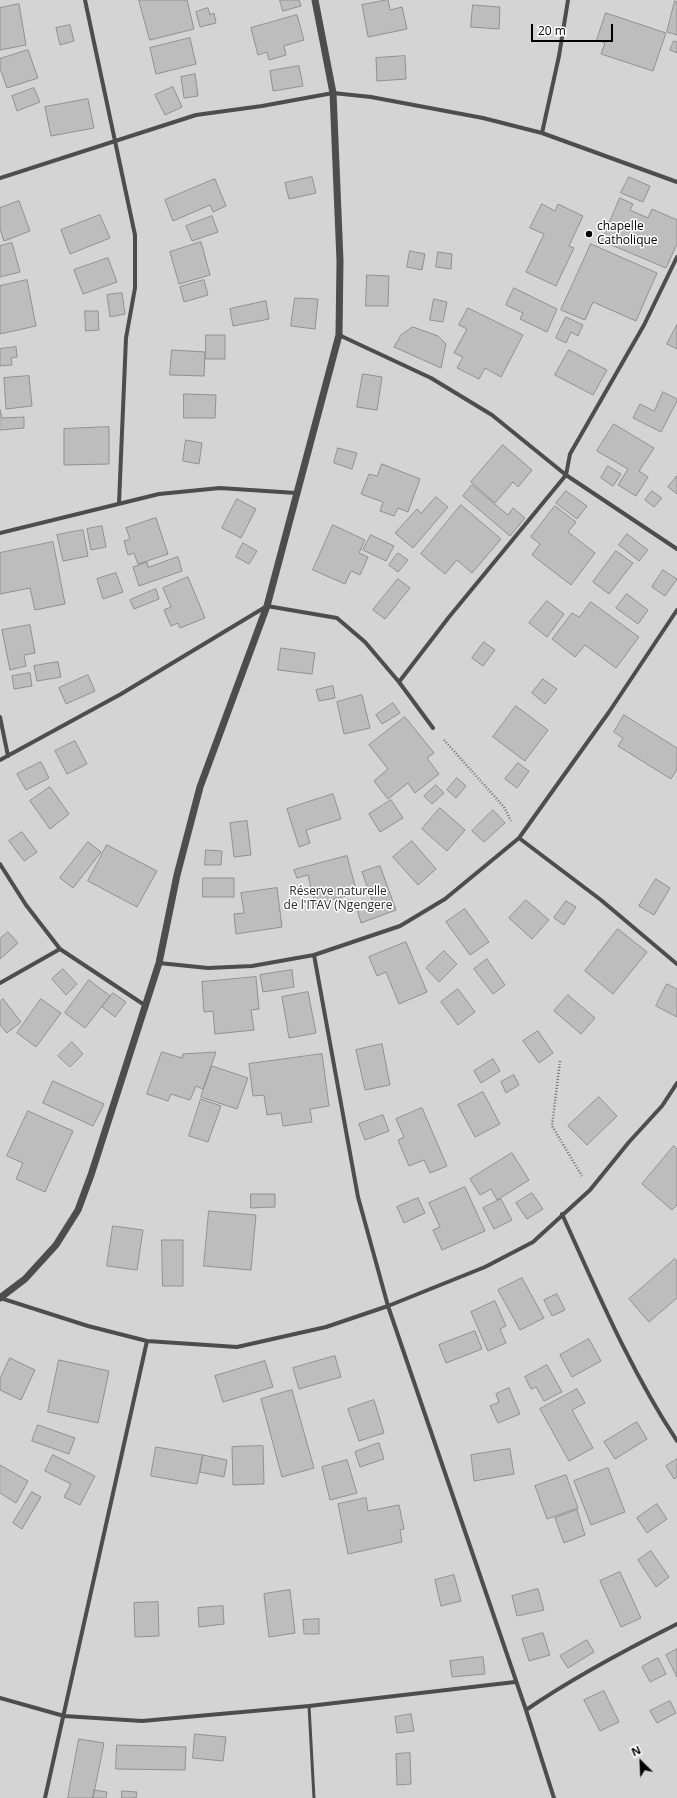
<!DOCTYPE html>
<html>
<head>
<meta charset="utf-8">
<style>
  body { margin:0 }
  #map { position:relative; width:677px; height:1798px; overflow:hidden; background:#fff; font-family:"Open Sans",sans-serif }
  canvas { display:block }
  .north { position:absolute; left:621px; top:1742px; width:40px; height:40px; -webkit-text-stroke:3px #fff; paint-order:stroke; rotate:336deg; font-size:11px; font-weight:700; line-height:16px; text-align:center; color:#000 }
  .north::after { content:''; display:block; margin:auto; width:14px; height:18px; background:#000; clip-path:polygon(50% 0,100% 100%,50% 72%,0 100%) }
  .scale { position:absolute; left:531px; top:24px; width:82px; height:18px; box-sizing:border-box; border:2px solid #000; border-top:0; padding-left:5px; font-size:12px; line-height:14px; white-space:nowrap; color:#000; -webkit-text-stroke:3px #fff; paint-order:stroke }
</style>
</head>
<body>
<div id="map">
<canvas width="677" height="1798"></canvas>
<div class="north">N</div>
<div class="scale">20 m</div>
</div>
<script>
const context = document.querySelector('canvas').getContext('2d');
context.lineJoin = 'round';
function paint(path, color) {
  context.fillStyle = color;
  context.fill(path, 'evenodd');
}
function strokePath(path, color, width, dash) {
  context.strokeStyle = color;
  context.lineWidth = width;
  context.lineCap = dash ? 'butt' : 'round';
  context.setLineDash(dash || []);
  context.stroke(path);
}
function label(font, color, halo, rows, align = 'center') {
  context.font = font + ' "Open Sans",sans-serif';
  context.lineWidth = 3;
  context.setLineDash([]);
  context.textBaseline = 'middle';
  context.strokeStyle = halo;
  context.fillStyle = color;
  for (const [text, x, y, turn = 0] of rows) {
    context.save();
    context.translate(x, y);
    context.rotate((+turn || 0) * Math.PI / 180);
    context.textAlign = isNaN(turn) ? turn : align;
    if (halo) context.strokeText(text, 0, 0);
    context.fillText(text, 0, 0);
    context.restore();
  }
}
const green = new Path2D(`
  M0,0H677V1798H0Z`);
const building = new Path2D(`
  M139,0H187L194,29L150,40Z
  M280,0H299L301,6L283,11Z
  M388,0L390,10L402,7L407,29L368,37L362,5Z
  M675,1L677,2V35L667,32Z
  M19,4L26,45L0,50V8Z
  M473,5L500,7L499,29L471,27Z
  M208,8L210,15L214,13L216,23L200,27L196,12Z
  M606,13L666,33L653,71L601,54L605,43L597,40Z
  M297,15L304,40L284,46L286,55L269,60L267,52L258,55L251,28Z
  M70,25L74,41L60,45L56,28Z
  M190,38L196,64L156,74L150,48Z
  M674,41L677,42V53L670,50Z
  M28,50L38,78L7,88L0,68V59Z
  M405,56L406,79L377,81L376,58Z
  M299,66L303,86L273,91L270,71Z
  M195,74L198,96L184,98L181,77Z
  M173,87L182,107L165,115L155,95Z
  M34,88L40,102L17,111L12,96Z
  M88,99L94,128L51,136L45,107Z
  M312,177L316,193L289,199L285,183Z
  M629,177L650,186L643,202L621,193Z
  M215,179L226,206L213,212L210,205L173,221L165,200Z
  M620,198L633,204L630,210L648,218L652,209L677,220V244L666,268L602,241Z
  M19,201L30,231L4,241L0,229V208Z
  M542,204L555,211L558,204L583,216L569,246L574,248L556,286L526,272L544,234L530,228Z
  M100,215L110,238L70,254L61,230Z
  M212,216L218,232L192,241L186,226Z
  M201,242L210,275L179,284L170,252Z
  M12,243L20,272L0,277V246Z
  M591,244L657,273L636,321L593,302L585,320L561,310Z
  M410,251L425,254L422,270L407,267Z
  M438,252L452,254L451,269L436,267Z
  M108,258L117,282L83,294L74,270Z
  M367,275L389,276L388,306H366Z
  M27,280L36,326L0,334V286Z
  M204,280L208,295L184,302L180,287Z
  M514,288L557,309L547,332L520,319L523,313L506,305Z
  M122,293L125,314L110,317L107,295Z
  M295,298L318,299L315,329L291,326Z
  M434,299L447,302L443,322L430,320Z
  M266,301L269,319L233,326L230,309Z
  M468,308L523,335L501,377L485,368L479,379L457,368L463,357L454,353L467,329L459,325Z
  M85,311H98L99,330L86,331Z
  M566,317L583,325L578,336L571,332L566,343L556,338Z
  M677,325V349L667,344Z
  M413,327L438,336L446,344L441,368L394,347L401,335Z
  M206,335H225V359H206Z
  M16,347L17,357L11,358L12,365L0,366V349Z
  M172,350L205,352L204,376L170,375Z
  M569,350L607,370L593,395L555,375Z
  M363,374L382,377L377,410L357,407Z
  M29,376L32,406L6,409L4,378Z
  M663,392L677,399V401L661,432L633,418L640,404L654,411Z
  M184,394L216,395L215,418H184Z
  M0,410L2,418L24,417V428L0,430Z
  M614,424L654,448L639,471L648,477L636,496L618,485L628,469L597,451Z
  M109,427V464L64,465V429Z
  M186,440L202,443L199,464L183,461Z
  M503,445L532,470L518,487L513,482L495,503L471,482Z
  M338,448L357,453L352,469L334,463Z
  M382,464L420,479L408,512L398,508L394,516L380,511L383,502L361,494L369,474L377,476Z
  M608,466L621,474L613,486L601,478Z
  M677,476V494L668,487Z
  M472,485L508,515L513,508L525,518L510,536L463,496Z
  M566,491L587,506L577,519L556,503Z
  M652,491L662,498L654,507L645,500Z
  M436,497L448,507L413,548L395,533L417,509L421,513Z
  M237,499L256,509L241,538L222,528Z
  M461,505L501,539L472,573L457,560L445,574L421,554Z
  M555,506L576,522L568,532L595,553L571,585L532,555L540,544L531,537Z
  M156,518L168,554L138,564L134,553L128,555L124,541L130,539L126,528Z
  M333,525L365,540L359,553L368,557L360,575L351,571L345,584L313,570Z
  M102,526L106,547L91,550L87,529Z
  M83,530L88,556L63,561L57,535Z
  M627,534L648,550L639,561L619,545Z
  M371,535L394,546L386,561L363,550Z
  M53,542L65,604L35,610L30,588L0,594V553Z
  M243,543L257,551L249,564L236,557Z
  M616,551L633,563L609,594L593,582Z
  M398,553L408,560L398,572L389,565Z
  M178,557L182,571L139,586L133,567L147,562L148,567Z
  M663,570L677,579L665,596L652,587Z
  M116,573L123,592L103,599L97,579Z
  M188,577L205,618L180,628L178,623L171,626L164,610L171,607L163,588Z
  M398,579L410,588L385,619L373,610Z
  M156,589L159,599L134,609L130,600Z
  M627,594L648,610L638,624L616,608Z
  M547,601L564,614L547,637L529,623Z
  M591,602L639,637L616,668L585,645L575,657L552,639L572,613L579,617Z
  M30,625L35,653L24,655L26,666L10,670L2,630Z
  M484,642L495,650L483,666L472,658Z
  M281,648L315,653L312,674L278,670Z
  M58,662L61,677L37,681L34,666Z
  M30,673L32,686L14,689L12,676Z
  M88,675L95,691L66,704L59,688Z
  M543,679L557,689L545,704L532,693Z
  M333,686L335,698L319,701L316,690Z
  M362,695L370,728L344,734L337,702Z
  M393,703L400,713L382,724L376,715Z
  M516,706L548,730L525,761L493,737Z
  M624,715L677,748V769L671,779L618,746L623,738L614,732Z
  M405,717L434,753L427,758L439,774L415,793L408,783L388,799L374,781L388,769L369,745Z
  M75,741L87,764L67,774L55,751Z
  M41,762L49,778L26,790L17,774Z
  M518,763L529,771L517,788L505,779Z
  M457,778L466,786L456,798L447,790Z
  M436,785L444,793L432,804L424,796Z
  M50,787L69,814L50,829L30,801Z
  M333,794L341,819L306,830L310,843L299,847L287,809Z
  M391,800L403,818L380,832L369,814Z
  M440,808L465,830L447,851L422,829Z
  M493,810L505,823L484,842L472,831Z
  M247,821L251,855L234,857L230,823Z
  M22,832L37,852L24,861L9,841Z
  M412,841L436,869L418,885L393,857Z
  M88,842L101,852L73,888L60,878Z
  M107,845L157,871L137,907L88,881Z
  M206,850L222,851L221,865H205Z
  M347,856L357,893L315,904L308,875L297,878L294,870Z
  M380,866L396,910L361,923L357,909L373,903L362,872Z
  M203,878H234V897H203Z
  M656,879L670,888L654,915L639,906Z
  M277,888L282,927L236,934L234,914L244,913L241,893Z
  M526,900L549,920L532,939L509,918Z
  M566,901L576,907L564,925L554,918Z
  M465,909L489,942L470,955L446,922Z
  M618,929L647,952L613,994L585,971Z
  M8,932L18,943L0,959V939Z
  M406,942L427,992L399,1004L386,972L377,976L369,957Z
  M444,951L457,964L439,982L426,968Z
  M487,959L505,985L493,994L474,969Z
  M63,969L77,984L66,995L52,979Z
  M292,970L294,987L263,992L260,975Z
  M256,977L259,1009L251,1010L254,1030L215,1034L213,1011L204,1012L202,982Z
  M89,980L110,996L85,1028L65,1013Z
  M667,984L677,989V1017L656,1006Z
  M458,989L475,1012L458,1025L441,1002Z
  M308,992L316,1033L289,1038L282,997Z
  M113,993L126,1002L115,1017L102,1007Z
  M568,995L595,1018L581,1034L554,1011Z
  M3,999L21,1022L7,1033L0,1025V1002Z
  M41,999L61,1013L36,1047L17,1033Z
  M538,1031L553,1053L539,1063L523,1041Z
  M72,1042L83,1054L70,1067L58,1056Z
  M382,1044L390,1085L365,1090L356,1050Z
  M162,1052L182,1058L183,1054L216,1052L203,1089L196,1086L190,1100L171,1094L168,1101L147,1094Z
  M322,1054L329,1106L310,1109L312,1122L283,1126L281,1113L267,1115L264,1095L253,1096L249,1064Z
  M493,1059L500,1071L481,1083L474,1071Z
  M212,1066L248,1078L237,1109L201,1097Z
  M514,1075L519,1085L506,1093L501,1082Z
  M53,1081L104,1104L93,1126L43,1103Z
  M483,1092L500,1124L475,1137L458,1105Z
  M599,1097L617,1116L587,1145L568,1126Z
  M201,1099L221,1106L208,1142L189,1136Z
  M422,1108L447,1166L430,1173L424,1160L409,1166L398,1140L404,1137L396,1119Z
  M28,1111L73,1131L45,1192L16,1179L23,1163L7,1156Z
  M383,1115L389,1131L365,1140L359,1124Z
  M674,1146L677,1149V1205L672,1210L642,1184Z
  M512,1153L529,1180L497,1200L491,1189L480,1195L470,1179Z
  M465,1187L485,1231L442,1250L433,1230L440,1227L429,1203Z
  M532,1193L543,1209L527,1219L516,1203Z
  M251,1194H275V1207L251,1208Z
  M418,1198L425,1213L404,1223L397,1207Z
  M501,1199L512,1220L494,1229L483,1208Z
  M209,1211L256,1215L251,1270L204,1266Z
  M113,1226L143,1230L137,1270L107,1266Z
  M162,1240H183V1286H163Z
  M675,1259L677,1261V1298L649,1322L629,1299Z
  M522,1278L544,1318L520,1330L498,1290Z
  M557,1294L565,1310L552,1316L544,1300Z
  M495,1301L506,1326L500,1329L506,1343L488,1351L471,1312Z
  M475,1331L482,1349L446,1363L439,1345Z
  M589,1339L601,1361L572,1377L560,1355Z
  M335,1356L341,1377L299,1389L293,1368Z
  M10,1358L35,1370L21,1400L0,1390V1379Z
  M59,1360L109,1371L98,1423L48,1412Z
  M265,1361L273,1387L223,1402L215,1376Z
  M547,1365L562,1392L544,1401L536,1387L531,1389L525,1377Z
  M509,1388L520,1414L498,1423L490,1406L499,1402L496,1394Z
  M577,1389L585,1403L572,1410L593,1448L569,1461L540,1409Z
  M292,1390L314,1468L282,1477L261,1399Z
  M374,1400L384,1433L359,1441L348,1409Z
  M637,1422L647,1439L615,1459L604,1442Z
  M38,1425L75,1438L69,1454L32,1441Z
  M379,1443L384,1459L360,1467L355,1452Z
  M263,1446L264,1484L233,1485L232,1447Z
  M156,1447L203,1455L197,1484L151,1476Z
  M510,1449L514,1474L474,1481L471,1455Z
  M53,1455L95,1476L80,1505L64,1497L71,1484L45,1471Z
  M203,1455L227,1460L224,1477L200,1472Z
  M677,1459V1477L674,1479L666,1466Z
  M347,1460L357,1493L330,1500L322,1467Z
  M0,1465L28,1481L16,1503L0,1493Z
  M608,1468L625,1512L591,1525L574,1481Z
  M566,1475L578,1508L547,1519L535,1486Z
  M32,1492L41,1497L22,1529L13,1523Z
  M366,1498L368,1511L399,1505L404,1529L400,1530L402,1542L348,1554L338,1504Z
  M657,1504L667,1519L647,1533L637,1518Z
  M577,1510L585,1535L564,1543L555,1518Z
  M651,1551L669,1577L656,1587L638,1560Z
  M620,1572L641,1618L621,1627L600,1581Z
  M454,1575L461,1601L441,1606L435,1580Z
  M538,1589L544,1610L517,1616L512,1596Z
  M290,1590L295,1633L269,1637L264,1594Z
  M158,1602L159,1636L135,1637L134,1603Z
  M223,1606L224,1624L199,1627L198,1608Z
  M319,1619V1634H304L303,1620Z
  M543,1633L550,1655L529,1661L522,1639Z
  M587,1640L594,1652L568,1668L560,1656Z
  M677,1649V1677L666,1655Z
  M483,1657L485,1674L452,1677L450,1661Z
  M658,1658L666,1674L650,1682L642,1667Z
  M604,1691L619,1722L600,1731L584,1700Z
  M670,1701L676,1713L657,1723L650,1711Z
  M411,1714L414,1731L397,1733L395,1717Z
  M195,1734L226,1737L223,1761L193,1758Z
  M79,1739L104,1743L93,1798H68Z
  M117,1745L186,1747L185,1770L116,1769Z
  M410,1753L411,1784L397,1785L396,1754Z
  M94,1790L107,1792L106,1798H93Z
  M122,1791L137,1792L136,1798H122Z`);
const path = new Path2D(`
  M444,740L504,807L511,821
  M560,1061L552,1126L582,1176`);
const service = new Path2D(`
  M309,1706L314,1798`);
const minor = new Path2D(`
  M85,0L135,235V288L126,338L119,503
  M542,133L559,56L568,0
  M0,178L196,115L262,106L333,93L371,97L483,118L542,133L677,182
  M339,335L431,378L492,415L566,475L677,549
  M0,533L159,494L220,488L296,493
  M399,682L449,617L566,475L570,454L644,325L677,257
  M0,717L8,756
  M0,760L121,694L267,606L337,618L365,642L399,682L433,728
  M519,838L601,900L677,964
  M0,864L26,905L60,949L146,1006
  M314,955L358,1197L388,1306L526,1710L554,1798
  M159,963L208,968L252,966L314,955L400,926L445,899L519,838L609,712L677,610
  M0,983L60,949
  M562,1214C597,1291 630,1370 677,1441
  M0,1298L88,1326L147,1341L237,1347L326,1327L388,1306L485,1267L533,1242L590,1190L629,1142L662,1106L677,1083
  M0,1698L64,1716L142,1721L309,1706L515,1682
  M526,1710C574,1677 625,1650 677,1624
  M45,1798L147,1341`);
const tertiary = new Path2D(`
  M0,1298L25,1279L56,1245L78,1210L91,1175L159,963L177,875L200,787L267,606L339,335L340,261L333,93L315,0`);
const markers = [
  [589,234,4,"#000"]
];
const poiNames = [
  ["chapelle",597,227],
  ["Catholique",597,241]
];
const parkNames = [
  ["Réserve naturelle",338,892],
  ["de l'ITAV (Ngengere",338,906]
];
paint(green, '#d4d4d4');
paint(building, '#bdbdbd');
strokePath(building, '#919191', 1);
strokePath(path, '#6f6f6f', 2.5, [1, 2]);
strokePath(service, '#4d4d4d', 3);
strokePath(minor, '#4d4d4d', 4);
strokePath(tertiary, '#4d4d4d', 7);
for (const [x, y, r, color] of markers) {
  const dot = new Path2D();
  dot.arc(x, y, r, 0, 2 * Math.PI);
  context.fillStyle = color;
  context.fill(dot);
  strokePath(dot, '#fff', 1.5);
}
label('12px', '#000', '#fff', poiNames, 'left');
label('12px', '#2b2b2b', '#fff', parkNames);
</script>
</body>
</html>
